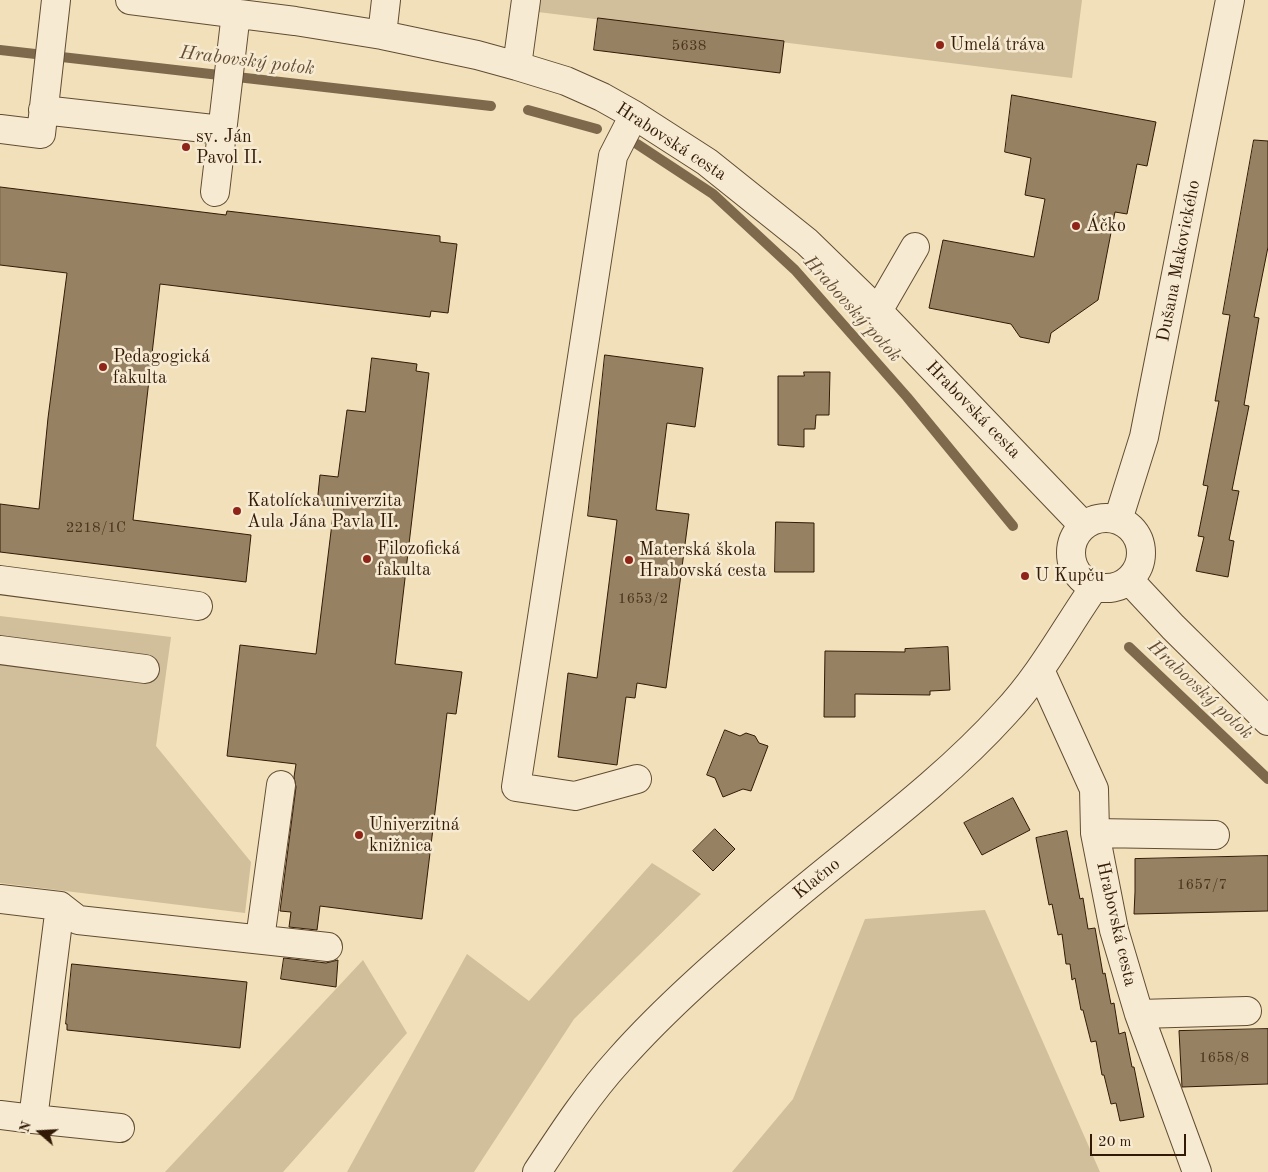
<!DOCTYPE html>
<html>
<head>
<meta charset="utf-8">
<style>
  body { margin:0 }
  #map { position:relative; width:1268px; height:1172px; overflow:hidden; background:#f1e0b9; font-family:"Old Standard TT",serif }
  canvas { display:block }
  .north { position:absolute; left:15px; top:1107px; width:50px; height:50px; -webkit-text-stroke:4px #f6ebd2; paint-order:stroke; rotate:289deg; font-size:14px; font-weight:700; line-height:20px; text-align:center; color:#331a06 }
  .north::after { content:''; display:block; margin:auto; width:18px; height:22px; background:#331a06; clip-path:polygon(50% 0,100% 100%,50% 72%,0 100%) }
  .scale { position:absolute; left:1090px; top:1134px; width:96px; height:22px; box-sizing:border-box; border:2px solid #331a06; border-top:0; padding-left:6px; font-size:15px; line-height:18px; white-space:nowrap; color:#331a06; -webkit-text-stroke:4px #f6ebd2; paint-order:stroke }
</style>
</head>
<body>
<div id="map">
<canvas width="1268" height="1172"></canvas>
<div class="north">N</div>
<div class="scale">20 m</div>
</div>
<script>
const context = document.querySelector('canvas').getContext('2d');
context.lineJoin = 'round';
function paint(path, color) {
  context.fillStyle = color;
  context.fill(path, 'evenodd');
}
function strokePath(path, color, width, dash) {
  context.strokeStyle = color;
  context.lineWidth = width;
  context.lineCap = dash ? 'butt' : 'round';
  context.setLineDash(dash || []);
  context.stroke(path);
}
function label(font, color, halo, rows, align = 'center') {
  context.font = font + ' "Old Standard TT",serif';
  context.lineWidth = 5;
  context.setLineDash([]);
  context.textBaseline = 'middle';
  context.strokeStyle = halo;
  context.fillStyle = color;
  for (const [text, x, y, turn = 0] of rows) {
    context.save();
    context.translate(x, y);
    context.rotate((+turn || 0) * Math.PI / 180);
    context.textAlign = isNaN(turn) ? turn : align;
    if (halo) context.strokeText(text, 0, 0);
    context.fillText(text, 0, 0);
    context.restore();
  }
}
const green = new Path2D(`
  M540,0H1082L1072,78L538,12Z
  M0,616L171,637L156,746L251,862L245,913L0,883Z
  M652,863L701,894L574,1019L474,1172H347L467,954L529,1001Z
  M985,910L1100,1172H732L793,1099L865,919Z
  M363,960L407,1033L283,1172H165Z`);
const stream = new Path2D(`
  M0,50L491,106
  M528,110L597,129
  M637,144L713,194L795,270L907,397L1013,526
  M1129,647L1268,779`);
const building = new Path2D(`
  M598,18L784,41L780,73L594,50Z
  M1012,95L1156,122L1147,166L1137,164L1127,214L1115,212L1098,300L1051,333L1049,343L1020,337L1011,324L929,308L943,240L1034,257L1045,199L1025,195L1031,158L1005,152Z
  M1254,140L1268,141V247L1254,317L1259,318L1244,405L1249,406L1232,490L1239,491L1229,540L1234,541L1228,577L1196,571L1204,537L1198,536L1208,486L1203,485L1219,401H1215L1230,315L1223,314Z
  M0,187L226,215L227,211L440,236V242L457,244L448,313L431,311L430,317L160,284L133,520L251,535L246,582L0,552V504L39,509L48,418L67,273L0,265Z
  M605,355L703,368L695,427L667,423L656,510L689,514L666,688L637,683L635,698L626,697L617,765L558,757L568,673L597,678L617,520L588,516Z
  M372,358L417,364L416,371L429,373L395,664L462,672L456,714L447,713L422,919L320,906L317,930L289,927L291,912L280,911L296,787L294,777L296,764L227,756L240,645L316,654L334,507L317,504L320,475L338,477L347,410L365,412Z
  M804,372H830L829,415H816L815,429H804V447L778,445V376H804Z
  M776,522L814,523V572H775Z
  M948,647L950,690L930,691V695L855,694V717H824L825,651L905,652V649Z
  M725,730L740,736L746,733L755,736L759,743L768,746L751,791L743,789L723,797L715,778L707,775Z
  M1013,798L1030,830L982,855L964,823Z
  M715,829L735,849L713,871L693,851Z
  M1067,831L1080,899L1083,898L1088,929L1095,928L1103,974L1105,973L1111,1004L1114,1003L1119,1034L1125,1032L1132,1067H1134L1144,1117L1120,1121L1116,1103L1111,1104L1104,1075H1102L1096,1041L1091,1042L1083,1010H1081L1075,978L1072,980L1070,964H1066L1062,934L1058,935L1052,904L1049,905L1036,838Z
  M1268,856V911L1134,914L1135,892V859Z
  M284,958L326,963L338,960L336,987L281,979Z
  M72,964L247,982L240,1048L67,1030V1024H66Z
  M1268,1029V1084L1182,1087L1179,1031Z`);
const minor = new Path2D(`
  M130,0L295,21L382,35L477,55L517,66L566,81L602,97L634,115L707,162L807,242L878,311L1084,526
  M382,35L386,0
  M517,66L526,0
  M43,110L222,130
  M634,115L613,156L516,787L575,796L637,779
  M0,129L41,134L56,0
  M215,192L236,13
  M878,311L915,247
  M1071 553a35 35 0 1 1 70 0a35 35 0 1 1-70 0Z
  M1118,520L1144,437L1230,0
  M0,580L198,606
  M1129,580L1173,627L1268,721
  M0,650L145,669
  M1040,670L1094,789L1095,833L1215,835
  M1095,833L1114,930L1139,1014L1247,1011
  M0,899L60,906L33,1119L0,1115
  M60,906L78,920L328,947
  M260,939L281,785
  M1139,1014L1197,1172
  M33,1119L120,1128
  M537,1172C562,1134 588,1094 619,1060C667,1006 725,956 780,909C856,844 938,787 1005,713C1041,675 1065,629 1095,586`);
const markers = [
  [940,45,5,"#8f2418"],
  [186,147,5,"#8f2418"],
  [1076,226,5,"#8f2418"],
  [103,367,5,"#8f2418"],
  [237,511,5,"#8f2418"],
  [367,559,5,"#8f2418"],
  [629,560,5,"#8f2418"],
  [1025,576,5,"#8f2418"],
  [359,835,5,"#8f2418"]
];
const numberNames = [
  ["5638",689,46],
  ["2218/1C",96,528],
  ["1653/2",643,599],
  ["1657/7",1202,885],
  ["1658/8",1224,1058]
];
const poiNames = [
  ["Umelá tráva",950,45],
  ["sv. Ján",196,137],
  ["Pavol II.",196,158],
  ["Áčko",1086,226],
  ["Pedagogická",113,357],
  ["fakulta",113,378],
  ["Katolícka univerzita",247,501],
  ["Aula Jána Pavla II.",247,522],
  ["Filozofická",377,549],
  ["fakulta",377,570],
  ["Materská škola",639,550],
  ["Hrabovská cesta",639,571],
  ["U Kupču",1035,576],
  ["Univerzitná",369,825],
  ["knižnica",369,846]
];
const streetNames = [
  ["Hrabovská cesta",671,142,33],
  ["Dušana Makovického",1179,261,-79],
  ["Hrabovská cesta",973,410,46],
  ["Klačno",817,879,-39],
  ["Hrabovská cesta",1116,924,77]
];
const waterNames = [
  ["Hrabovský potok",247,61,7],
  ["Hrabovský potok",852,309,48],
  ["Hrabovský potok",1200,690,43]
];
paint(green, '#d1be9b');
strokePath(stream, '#7e694d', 10);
paint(building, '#968163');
strokePath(building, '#331a06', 1);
strokePath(minor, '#624c33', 30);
strokePath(minor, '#f6ebd2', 28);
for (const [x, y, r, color] of markers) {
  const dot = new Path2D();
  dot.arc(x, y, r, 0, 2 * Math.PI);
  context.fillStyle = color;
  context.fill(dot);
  strokePath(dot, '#f6ebd2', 2);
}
label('15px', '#4c341d', null, numberNames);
label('18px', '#331a06', '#f6ebd2', poiNames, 'left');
label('18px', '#331a06', '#f6ebd2', streetNames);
label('italic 19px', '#654e35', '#f6ebd2', waterNames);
</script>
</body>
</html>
